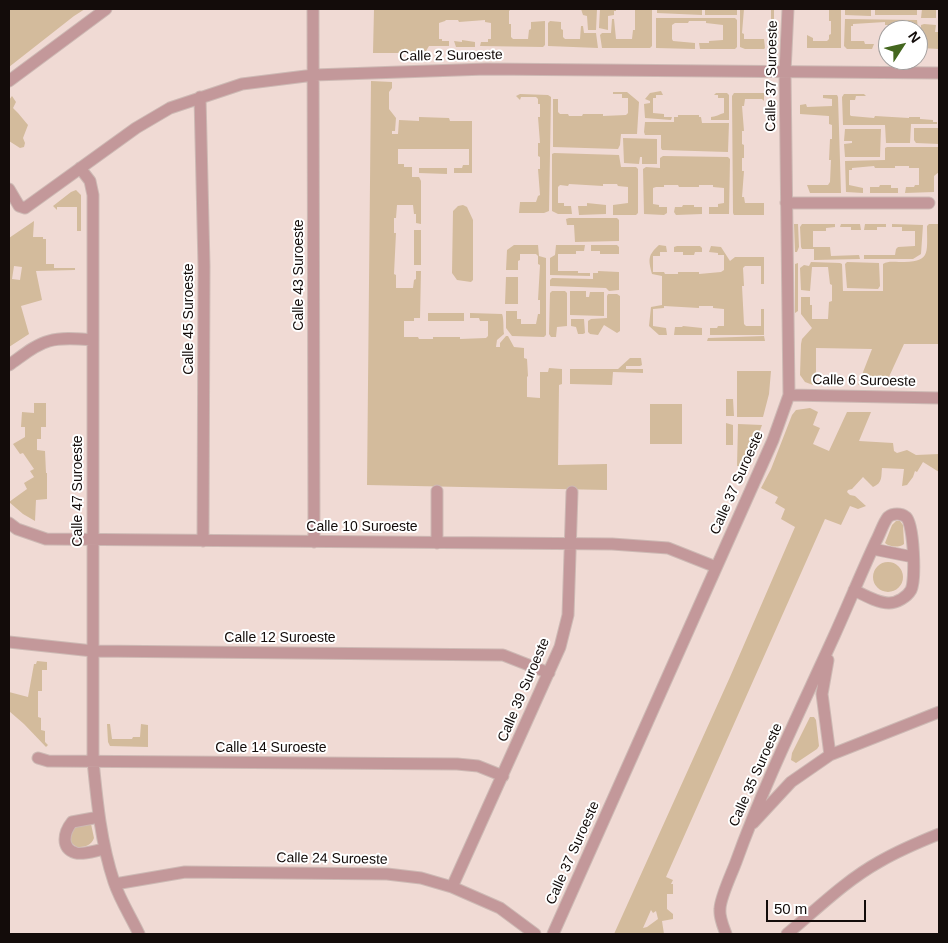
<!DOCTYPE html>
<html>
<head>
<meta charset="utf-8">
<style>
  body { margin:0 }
  #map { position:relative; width:948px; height:943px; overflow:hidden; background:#f0dad4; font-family:Arial,sans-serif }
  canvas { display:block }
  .frame { position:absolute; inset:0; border:10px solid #130c0a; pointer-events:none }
  .north { position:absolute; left:878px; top:20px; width:50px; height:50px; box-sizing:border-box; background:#fff; border:1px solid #a19e9d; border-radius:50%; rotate:55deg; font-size:14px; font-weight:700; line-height:20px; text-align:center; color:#130c0a }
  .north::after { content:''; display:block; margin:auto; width:18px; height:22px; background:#44671f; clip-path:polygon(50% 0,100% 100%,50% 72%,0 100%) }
  .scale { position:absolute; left:766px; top:900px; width:100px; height:22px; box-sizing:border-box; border:2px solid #130c0a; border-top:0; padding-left:6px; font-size:15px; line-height:18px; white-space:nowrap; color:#130c0a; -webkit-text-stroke:4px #fff; paint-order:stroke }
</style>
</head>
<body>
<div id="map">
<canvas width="948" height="943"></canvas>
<div class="frame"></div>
<div class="north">N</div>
<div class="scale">50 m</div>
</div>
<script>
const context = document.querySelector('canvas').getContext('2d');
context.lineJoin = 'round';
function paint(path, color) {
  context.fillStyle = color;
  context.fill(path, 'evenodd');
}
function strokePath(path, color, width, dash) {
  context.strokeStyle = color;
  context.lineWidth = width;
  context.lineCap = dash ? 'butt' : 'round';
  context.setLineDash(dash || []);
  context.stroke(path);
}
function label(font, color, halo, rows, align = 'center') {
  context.font = font + ' Arial,sans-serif';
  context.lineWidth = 4;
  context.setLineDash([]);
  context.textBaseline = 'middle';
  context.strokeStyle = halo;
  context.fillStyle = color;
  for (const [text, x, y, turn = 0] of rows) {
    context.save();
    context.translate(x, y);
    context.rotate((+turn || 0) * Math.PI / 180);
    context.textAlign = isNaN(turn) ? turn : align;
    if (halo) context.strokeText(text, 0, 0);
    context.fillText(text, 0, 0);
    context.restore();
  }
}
const green = new Path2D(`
  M9,9H85L74,16L9,67Z
  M374,9H511L509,11V24H511V37L513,39H528L529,30L531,29V22L545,21V45L543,47L480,46L481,42H488V39H491V23L485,22V20L459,22L458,20H446L445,21L439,23V39H442V41H449V46H429L426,51L419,53H373Z
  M581,9H597L596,30H588L587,16L583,15Z
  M600,9H616V11H614V15L608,16V30L599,28Z
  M635,9H652V46L650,48H602L600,35L602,33H611L612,19H614L616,39H632L633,30H635Z
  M657,9H702V15L657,13Z
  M705,9H737V15H705Z
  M740,9H744L742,33L744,34V39H764L765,48L764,49H745L740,47Z
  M771,9H774V48H771Z
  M829,9H841V48H807V35L813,38V41H827L829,39V35L831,34V21H829Z
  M845,9H871V16L845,15Z
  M875,9H917V15H875Z
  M922,9H936V18H921Z
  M656,18H735L737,20V47L735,49H700L699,43H709V41L723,40V25L706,23V21H689L688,23H675L672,25V39L673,41L695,43V49L656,48Z
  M845,19L917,20L918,30H901V26L899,25H885V22L853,24V26H851V41H864L865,44H874L872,49H847L844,46Z
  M550,21L561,22V29L563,30V37L565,39H580L581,26H583L584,33H596L598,48L548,46V23Z
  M924,24L936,25L935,32H939V49L921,48V25Z
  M462,40L475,42V47H456L454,41L462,42Z
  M371,81L392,82V88L389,92V109L396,118L395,131H392V134H398L399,120L419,121V117L449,118L450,121H472V173H454V168H462L463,165H469V149H398V164H404V167H412V177H419L421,181V224L416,223V214H414L413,205H397L396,218H394V233H396L394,274L396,275V288H413L414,280L416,279V271H421L420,318H414V321H404V337H418L419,339H433V337H460V339L486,338L488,336V321H480L479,318H470V313L502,314C504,318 503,328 504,334L497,340L496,347H500V343L506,336H508L514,347L524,348V358L527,359L528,376L527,377V397L540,398V372H548L549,368L562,369V384L559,385L558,465L607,464V490L367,485Z
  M661,91L663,95H656V98H653V113L664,114V117H672L671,120L645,118L644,104L650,103V101L645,99L650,93Z
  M613,92H627L639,102L637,134H621L620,145L618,149L553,147V99H558V112L560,114H568L569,116H582L583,114H603V116L626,115L628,113V98H622V94H613Z
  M716,93H727L729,95V120H711V117C715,117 720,114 724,113V98H718V95H714Z
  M734,93H764V101L762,99H745L744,106H742L744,131H742V144L744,145V158H742V171H744L742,197H744L745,203H764V215H734L733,213L732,96Z
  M520,94L548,95L551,97L549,211L544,213H519L520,202H536L538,196L540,195L538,169H540V157L538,156V143H540L538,117H540V104H538V99L536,97H521L520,100L516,96Z
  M844,94H864L866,96H856L855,100H850V115L851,116L874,118L875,116L909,118V117H920V119L933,120V122H937V124H911L910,143H886L885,125H843L842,97Z
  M823,95H837L838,97L841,193H810L807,185H828L830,182L831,160H829L830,139H832V125L829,124V116L800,114V105L806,104L807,107L832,106V99L823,98Z
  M12,96L16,102L13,108L18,113L28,125L23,138L25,143L24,147L20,148L9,141V100Z
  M678,115H699V117H701L702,123H729L728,152L662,150L661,148V135H645L644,132L645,122H674V117H678Z
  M914,128H939V144L916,143L914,140Z
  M845,129H881L880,157H845L844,144L852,143V141H844Z
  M623,138L657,139V164H642V157H640L639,164L624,163Z
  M887,147H939V172L934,176V192L905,193L906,187H914L915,185H919V168H909V166H895V168H875L874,166L852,168V170H849V185L863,188V193L846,192L845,161L885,160V148Z
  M554,153L619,155L621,167H636L638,169V213L636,215H613V205L628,203V187L618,186L617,184H603V186L569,184L568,186L560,185L558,187V203H564V206H571L572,214H558L552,211V154Z
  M663,156L728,157L730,159L729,214H709V207H718V204L724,203V188L713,187V185H699V187H679L678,185H664V187H656L653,188V204L659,205V207H667V213L664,215L644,214L643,169L646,167L660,168V158Z
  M419,168H447V174L419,173Z
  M880,185H891V188H898V193H870V187H879Z
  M76,190L81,195V231H77V207H57V210L53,206L71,192Z
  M587,203L606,205V214L579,215L578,206H587Z
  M463,205L467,207L473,220V280L471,282L457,280L452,273L453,211L458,206Z
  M683,205H694V207H702V214L676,215L674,212L675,207H682Z
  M569,218H617L619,220V241L575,242L574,225H567L566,219Z
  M34,221L33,237H43V239H46V264H54V268H75V270L36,271L42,300L21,306L29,334L9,347V238ZM14,266L22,267L20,280L12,279Z
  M794,224H798L799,247L797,252H795Z
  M802,224H835V227L826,228V231H813V247H830L831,256L859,255L860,259L814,260V249H802L801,247L800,227Z
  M841,224H860L861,230H851V227H840Z
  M865,224H886V227H877V230H864Z
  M892,224L923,225L921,254L913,259H864V255H895L896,249L898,247L915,246V231H902V227H892Z
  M929,224H939V344H904L888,379V385H858L872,349L816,348V381H813V385L805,382L800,375L801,344L802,339L812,328L801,314V297H810V305H812V319H828L829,302L832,301V285L830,284L828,267H812L810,291L801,290L800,268L804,265L809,266L811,262L840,263L842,264L843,291H883V264C888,261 893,262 899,262C931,262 927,255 927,226Z
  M414,230H421V265H414Z
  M514,245H538L539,256L546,258V335L544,337L512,336L506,328V311H517V319H521V324H536L538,314H540V300H538L540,265L538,264V256L536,254H520V260L518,261V270H506L507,250Z
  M556,245H585L584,251H576V254H558V271H578V273H590V276L550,275V258L555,255Z
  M591,245H617L619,247V254H600V251H591Z
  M659,245L666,246L667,252H660V256H653V272H664L665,274H678V272H699V274L721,272L724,270V255H718V253L709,252L711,246L721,247L730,261L735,257H764V284H761V266H745L743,268L744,286H742L744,324L746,326H761V309H764V335H710V328H717L718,326H724V309L713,308V306H699V308L664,306V308L653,309V326L666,328L667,335H659L649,326L651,307L662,305V276L652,274C648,259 648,255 659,245Z
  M677,246H700L702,248V252H695L694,255H683V252H674V247Z
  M847,262L879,263L880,286L878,289L847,288L845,264Z
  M798,263V311L795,313V264Z
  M598,271L619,272V290L609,291L606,288L550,286V280L552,278L593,279V273H598Z
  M506,277H518V304H505Z
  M552,291H565L567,293V326L557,327L556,337H551L549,334L550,293Z
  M570,291H586V297H589L590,292H604V316L570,315Z
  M608,294H617L620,296V331L617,333L604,325L598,335L590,334L588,332V321L591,319L607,318V296Z
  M428,313H464V321H428Z
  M571,319H584L585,333L583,334H578L576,327L571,326Z
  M683,326L702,328V335H674L675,327H682Z
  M764,336L765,341H707L708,338Z
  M630,358H641L642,365L640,366H626V369H643V373L613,372L612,385L570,384V369H618Z
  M737,371H771L769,394L763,417H737Z
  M726,399H733L734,416H726Z
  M34,403H46V427H41V439H37V450L45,451L46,473H47V499L36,500L35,521L23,514L9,502L27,489L24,483L34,477L30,471L34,469L23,453L20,454L13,444L25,437V427H21L22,412L34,413Z
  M650,404H682V444H650Z
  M810,408L818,412L813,425L820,428L813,444L829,451L847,412H871L859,441L893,443L894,451L897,453L907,450L916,455L939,454V472L923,462L917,472L915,471L913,477L907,485L902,486L904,469L882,468C881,476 883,483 873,487L863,477L852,489L848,490L847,492L850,495L855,496L866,506L858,509L850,506L841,525L825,519L666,877L673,880L671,884H673V894H667V909L673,914V919L662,921L664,934H614L730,677L795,527L781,519L785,509L775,503L778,497L761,488L771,469L792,415L796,410ZM651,910L653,913L656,911L658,919L647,927L643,928Z
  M726,423L733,425V445H726Z
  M738,424L762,425L747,466H737Z
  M896,521H900L903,525L904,544C899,548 889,547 885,543L892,525Z
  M873 577a15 15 0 1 1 30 0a15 15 0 1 1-30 0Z
  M37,661L47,662V670H42V691H38V717L41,718V730L45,731V742L48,745L46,747L24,724L9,711V692L28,697L34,664H36Z
  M810,717H814L816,720L819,746L817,749L796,763L791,760L792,753Z
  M107,724H110L112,739H132L133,737H140L141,724L148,725V747L110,746L108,742Z
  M85,824H91L94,838C91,846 85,847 77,847L71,843L70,835L73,828Z`);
const minor = new Path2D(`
  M313,9L314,542
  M9,81L106,9
  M200,97L204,266L203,541
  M80,168L90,181L93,195V761C97,802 101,843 114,882C120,900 131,917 139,934
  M9,189L19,206L25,208L136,128L170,108L242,84L314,75L486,69L939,73
  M786,203H929
  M9,365C21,357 34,345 49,341C63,337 79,339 93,340
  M789,395L939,398
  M9,523L17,529L46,539L612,544L668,548L716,567
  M437,543V491
  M873,549L913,557
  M9,642L93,651L503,655L549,673
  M828,660L822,694L830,755
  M38,758L48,761L457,764L478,766L503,776
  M99,817L72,822C64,832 60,848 76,853C84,855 97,850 105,849
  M753,823L791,782L830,755L939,712
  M115,884L185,872L387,874L421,878L452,887L500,908L535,934
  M452,887L560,647L568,615L572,492
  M553,934L773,440L789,395L785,72L788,9
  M726,934C723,926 719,917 720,909C720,898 732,873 736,862C764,784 801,709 835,634C849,603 862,571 876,541C880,534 883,523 888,517C893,513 901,513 906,517C914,524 916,580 911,590C907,597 897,603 889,603C878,603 864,595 854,590
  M787,934C817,909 845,881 879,862C898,851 919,842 939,834`);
const streetNames = [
  ["Calle 2 Suroeste",451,56,-1],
  ["Calle 37 Suroeste",772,76,-89],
  ["Calle 43 Suroeste",299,275,-90],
  ["Calle 45 Suroeste",189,319,-90],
  ["Calle 6 Suroeste",864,381,1],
  ["Calle 37 Suroeste",737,483,-66],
  ["Calle 47 Suroeste",78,491,-90],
  ["Calle 10 Suroeste",362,527],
  ["Calle 12 Suroeste",280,638],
  ["Calle 39 Suroeste",524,690,-67],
  ["Calle 14 Suroeste",271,748],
  ["Calle 35 Suroeste",756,775,-66],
  ["Calle 37 Suroeste",573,853,-66],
  ["Calle 24 Suroeste",332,859,1]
];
paint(green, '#d3bb9c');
strokePath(minor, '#cdb9b4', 13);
strokePath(minor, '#c3989a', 11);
label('14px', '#130c0a', '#fff', streetNames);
</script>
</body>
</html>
